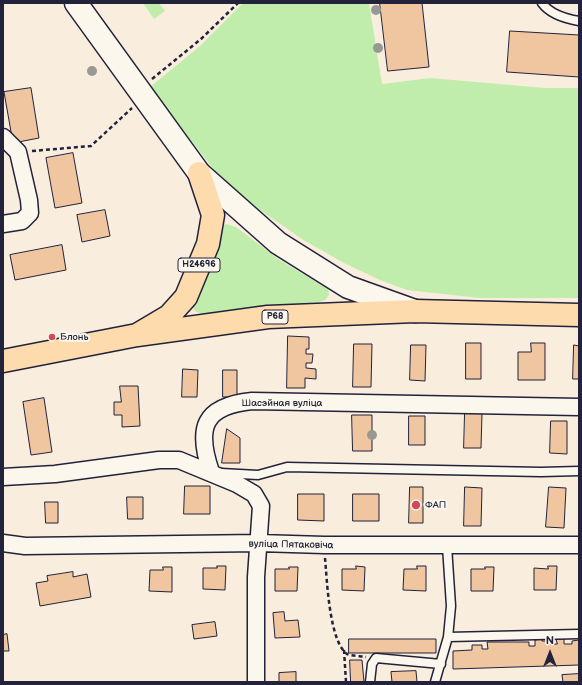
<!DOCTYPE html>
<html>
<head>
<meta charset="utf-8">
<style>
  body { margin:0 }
  #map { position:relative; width:582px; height:685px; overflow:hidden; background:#f9eddd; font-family:"Balsamiq Sans",sans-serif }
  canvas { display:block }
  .frame { position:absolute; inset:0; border:4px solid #22223b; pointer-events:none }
  .north { position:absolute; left:530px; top:633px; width:40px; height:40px; -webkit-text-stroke:3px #fbf7ec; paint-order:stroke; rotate:0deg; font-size:11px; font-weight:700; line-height:16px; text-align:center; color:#22223b }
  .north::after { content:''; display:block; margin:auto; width:14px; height:18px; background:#22223b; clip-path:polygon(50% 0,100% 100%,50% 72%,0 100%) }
</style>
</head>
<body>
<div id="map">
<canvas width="582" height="685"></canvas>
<div class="frame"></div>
<div class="north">N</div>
</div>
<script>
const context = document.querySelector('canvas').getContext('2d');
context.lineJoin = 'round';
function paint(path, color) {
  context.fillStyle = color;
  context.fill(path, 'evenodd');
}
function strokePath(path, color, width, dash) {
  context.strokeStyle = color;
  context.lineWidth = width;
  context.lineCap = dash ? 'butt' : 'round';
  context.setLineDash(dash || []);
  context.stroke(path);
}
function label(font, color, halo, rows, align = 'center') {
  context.font = font + ' "Balsamiq Sans",sans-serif';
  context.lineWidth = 4;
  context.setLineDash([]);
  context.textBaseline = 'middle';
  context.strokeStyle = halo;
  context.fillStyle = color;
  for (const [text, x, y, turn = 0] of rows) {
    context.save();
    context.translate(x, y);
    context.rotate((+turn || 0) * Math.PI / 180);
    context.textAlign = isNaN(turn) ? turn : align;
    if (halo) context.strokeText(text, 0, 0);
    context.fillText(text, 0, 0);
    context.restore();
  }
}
const green = new Path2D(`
  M143,3H159L165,11L154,19Z
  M243,3H369L382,84L430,78L544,88H579V298H480L407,290L380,280L346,264L305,241L244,199L214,170L150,87L199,47Z
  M226,224L236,227L278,259L328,289L329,295L325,300L319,302L205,314L196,312L192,307V301L217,227Z`);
const building = new Path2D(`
  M380,3H422L429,67L388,71Z
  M510,31L579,35V77L507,72Z
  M31,88L39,138L13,143L4,92Z
  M73,153L82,203L55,208L46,158Z
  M105,210L110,236L82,242L77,215Z
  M62,245L66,270L15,280L10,255Z
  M288,336L309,337V349H306V354H313L312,363H306V368L316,369V379L305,378V388H287Z
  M466,343H481V379H466Z
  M531,343H545V380H518V352H531Z
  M354,344H372L371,387H353Z
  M411,345H426L425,381L410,380Z
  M574,345L579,346V379H573Z
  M183,369L198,370L197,397H182Z
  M223,370H237V397H223Z
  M120,386H138L140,426L122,427V415H114V402H121Z
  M44,398L52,452L31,455L23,402Z
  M465,412L482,413L481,448H464Z
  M352,415H372V451H353Z
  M409,416H425V445H409Z
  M551,421H567V454L550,453Z
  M227,429L240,438V463H222Z
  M185,486H210V514H184Z
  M410,487H423V523H409Z
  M465,487L482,488L481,526H464Z
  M549,487L566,488L564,528L546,527Z
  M298,494H324V521L298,520Z
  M353,494H379V521H353Z
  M127,497H143V519H128Z
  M45,502H58V523H46Z
  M217,566H226L225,590L203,589V568H217Z
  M356,566L365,567L364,591L342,590V569H356Z
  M417,566H426V591L403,590L404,569H417Z
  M548,566H557L556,590H534V568L548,569Z
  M163,567H172V592L149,591L150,570H163Z
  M289,567H298L297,591H275V569H289Z
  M485,567H494L493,591H471V569H485Z
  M73,572V577L87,574L91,597L40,606L36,583L48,581L47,576Z
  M284,612L285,621L298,620L300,637L275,638L273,613Z
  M215,622L217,636L194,639L192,625Z
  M7,634L9,651H3V635Z
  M556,638H564V644H572V641L579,640V665L453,669V651L472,650V645H482V649H488L487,642H529V646H535V640L542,639V641H550V644H557Z
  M349,639H436V653H349Z
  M350,660H362L364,682H351Z
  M416,671L417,682H392L391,672Z
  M296,672V682H279V673Z
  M579,674V682H563L562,675Z`);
const path = new Path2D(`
  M152,79L201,39L238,3
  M32,151L91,146L132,108
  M325,558C327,579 329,641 347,654C352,656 360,656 366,657
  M344,650L346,682`);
const lane = new Path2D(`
  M542,3C550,14 567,19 579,21
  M221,473L258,475L287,467L541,472L579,471
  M448,637L579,634
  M370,682L372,664L376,658L441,664
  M435,682L448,637L451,606L447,546`);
const street = new Path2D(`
  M3,137L18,152L29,200L30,213L22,221L3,224
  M211,472C196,428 203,406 252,401L579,407
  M3,477L55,474L159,460H179L237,484L254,494L261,506L256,577V682
  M3,543L25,546L259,543L324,545H579`);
const secondary = new Path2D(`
  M76,3L199,173L278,243L348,287L415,311`);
const primary = new Path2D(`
  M137,335L268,317L415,311L579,315
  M3,361L137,335L169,316L186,297L208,244L213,215L199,173`);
const trees = [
  [376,10],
  [378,48],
  [92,71],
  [372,435]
];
const markers = [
  [52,337,4,"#d1495b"],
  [416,505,5,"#d1495b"]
];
const shields = [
  [199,265,42],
  [275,317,26]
];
const shieldNames = [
  ["Н24696",199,265],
  ["Р68",275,317]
];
const poiNames = [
  ["Блонь",60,337],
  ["ФАП",425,505]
];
const streetNames = [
  ["Шасэйная вуліца",282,403],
  ["вуліца Пятаковіча",291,545,1]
];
paint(green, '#c0edab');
paint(building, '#efc69f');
strokePath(building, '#22223b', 1);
strokePath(lane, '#22223b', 11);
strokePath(street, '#22223b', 19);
strokePath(secondary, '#22223b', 25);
strokePath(primary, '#22223b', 25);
strokePath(path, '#22223b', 2.5, [4, 3]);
strokePath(lane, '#fbf7ec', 8);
strokePath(street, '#fbf7ec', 16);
strokePath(secondary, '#fbf7ec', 22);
strokePath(primary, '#fedbac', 22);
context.fillStyle = '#999993';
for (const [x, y] of trees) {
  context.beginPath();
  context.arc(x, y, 5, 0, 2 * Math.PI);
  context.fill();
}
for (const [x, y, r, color] of markers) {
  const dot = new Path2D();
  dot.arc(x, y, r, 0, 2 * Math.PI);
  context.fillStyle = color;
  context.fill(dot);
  strokePath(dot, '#fbf7ec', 1.5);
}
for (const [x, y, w] of shields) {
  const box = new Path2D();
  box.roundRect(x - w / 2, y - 7, w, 14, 3);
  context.fillStyle = '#fbf7ec';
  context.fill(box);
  strokePath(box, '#22223b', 1);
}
label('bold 9px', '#22223b', null, shieldNames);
label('10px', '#22223b', '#fbf7ec', poiNames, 'left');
label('10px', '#22223b', '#fbf7ec', streetNames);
</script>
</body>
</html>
